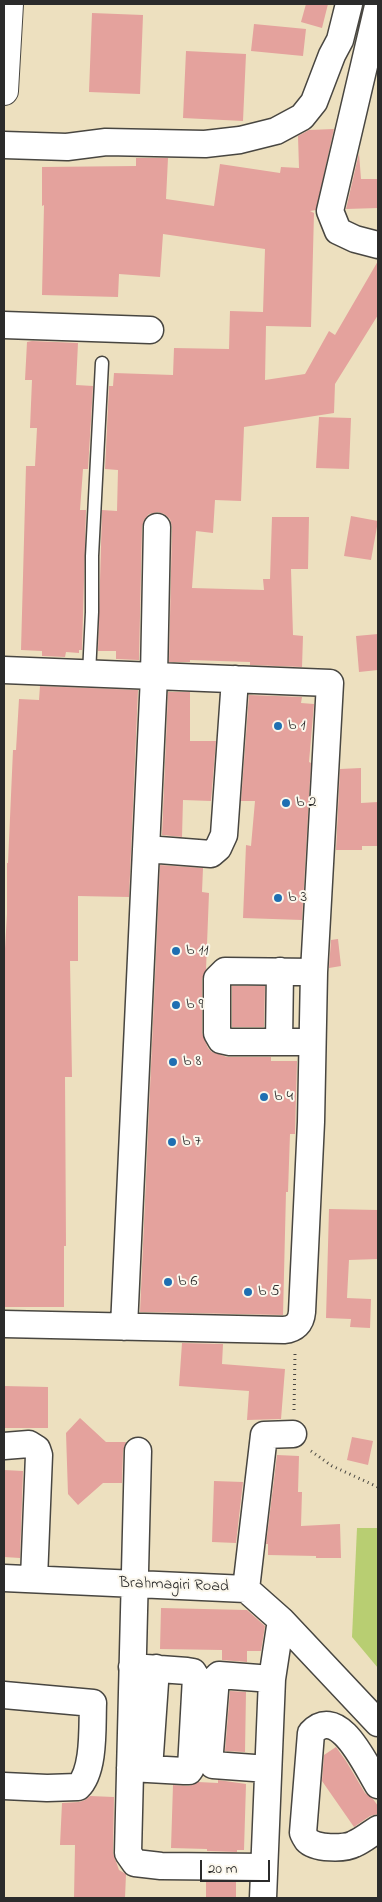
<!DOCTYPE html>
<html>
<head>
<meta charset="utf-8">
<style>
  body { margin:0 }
  #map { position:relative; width:382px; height:1902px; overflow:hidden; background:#ede0bf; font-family:"Indie Flower",sans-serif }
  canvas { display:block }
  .frame { position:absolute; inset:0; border:5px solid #2b2b2b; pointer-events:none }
  .scale { position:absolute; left:200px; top:1860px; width:70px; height:22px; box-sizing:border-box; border:2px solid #2b2b2b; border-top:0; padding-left:6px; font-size:15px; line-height:18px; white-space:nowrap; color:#2b2b2b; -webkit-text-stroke:4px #fbf7ec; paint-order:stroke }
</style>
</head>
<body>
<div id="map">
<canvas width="382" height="1902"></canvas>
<div class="frame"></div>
<div class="scale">20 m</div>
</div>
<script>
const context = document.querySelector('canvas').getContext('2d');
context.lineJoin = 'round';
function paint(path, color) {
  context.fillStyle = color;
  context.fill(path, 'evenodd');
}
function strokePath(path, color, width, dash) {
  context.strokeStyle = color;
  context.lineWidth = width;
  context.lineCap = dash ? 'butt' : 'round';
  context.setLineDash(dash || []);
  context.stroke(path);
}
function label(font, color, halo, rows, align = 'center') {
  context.font = font + ' "Indie Flower",sans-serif';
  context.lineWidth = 4;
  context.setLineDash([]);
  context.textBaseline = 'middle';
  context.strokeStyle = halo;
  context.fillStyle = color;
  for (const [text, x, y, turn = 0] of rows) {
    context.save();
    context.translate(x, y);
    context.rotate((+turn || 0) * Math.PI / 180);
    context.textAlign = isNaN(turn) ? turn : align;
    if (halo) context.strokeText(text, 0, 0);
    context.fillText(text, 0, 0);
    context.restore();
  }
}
const green = new Path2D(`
  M357,1528H378V1668L352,1637Z`);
const building = new Path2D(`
  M306,4H328L322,28L301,22Z
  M92,13L143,15L140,94L89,92Z
  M254,24L306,29L303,56L251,51Z
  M186,51L246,54L243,121L183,118Z
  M334,129L316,210L310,211L314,213L311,327L266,326L265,380L305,374L329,331L335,335L378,261V315L335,384L334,413L244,427L241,501L215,500L213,533L196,531L192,588L264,590L263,579H270L272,517H309L308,569H291L293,635L303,636L302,667L250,665V662L190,660V662H169L172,527L170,519L164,514L158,512L149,514L144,520L142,527L139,660L116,659V651H98L102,510L117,511L118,470L105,469L109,386H113L114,373L173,375L174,348L229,349L230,311L263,312L265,249L163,234L160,277L119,274L118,297L42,295L44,205L42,206V167L136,166V158H168L166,199L214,206L220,164L280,173L281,167L299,168L298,136L309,130Z
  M359,153L361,179H378V208L346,209Z
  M32,341L78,343L76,385L93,386L88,469H83L80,510H86L82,650H79V653L66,652L65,657L42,656V651L21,650L26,466H35L37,428H30L32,380H25L27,342Z
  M319,417L351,418L349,469L316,468Z
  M351,516L378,521L371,560L344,556Z
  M378,634V670L359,672L356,636Z
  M40,686L138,690L129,897L78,896V961H70L72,1077H65L66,1246H64V1307H4V966L7,914V863H8L13,750H16L19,699L39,700Z
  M168,692H190V741H216L211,801L183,800L182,837L162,835Z
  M249,695L302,697L301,703L314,704L309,762L311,763L302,920L243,918L246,845L251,846L255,801H241Z
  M361,768V803L378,802V846H362V850H336L340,769Z
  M160,865L203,868L202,892L209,893L206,970L202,979V1033L208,1048L212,1052L227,1057H271V1061H297L295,1134H290L288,1192H286L283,1315L140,1312Z
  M338,939L341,966L329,968L331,940Z
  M232,986H265L264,1027H232Z
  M329,1209L378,1210V1259L349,1260L347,1298L371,1299L370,1328L350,1327L351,1319L326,1318Z
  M182,1343L223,1344L222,1364L285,1369L281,1419L247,1420L249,1391L179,1386Z
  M4,1386L48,1387V1428H4Z
  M80,1418L106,1442H126L123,1451L122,1483H103L78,1505L68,1494L66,1433Z
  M352,1437L373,1441L368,1465L347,1460Z
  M277,1455L299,1456L298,1492H302L301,1526L340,1524L341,1558H316V1556L268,1555V1544H266Z
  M4,1470L23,1471L20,1558L4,1557Z
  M214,1481L243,1482L236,1543L212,1542Z
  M161,1608L247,1610L265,1626L261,1651H247V1662L222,1660V1650L160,1649Z
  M230,1691L246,1692L245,1752L225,1751Z
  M336,1747L346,1761L365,1793L373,1799L378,1806V1814L370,1816L354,1827L322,1781L324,1755Z
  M218,1780L246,1784L244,1850H237V1852L207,1851V1849L171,1848L173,1785L189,1786L198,1782L218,1783Z
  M90,1796L114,1797L113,1853L119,1870L126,1874L125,1898H74L75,1845H60L62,1803L79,1802L85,1800Z
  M206,1881L236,1882V1898H206Z`);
const path = new Path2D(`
  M294,1410L295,1353
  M311,1451L332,1466L378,1487`);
const service = new Path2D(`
  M89,674L92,612V556L102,363`);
const minor = new Path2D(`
  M378,6L330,211L338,231L355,239L378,245
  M4,145L67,147L106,142L205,144L240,140L276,131L302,117L314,102L332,55L340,40L349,4
  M4,325L150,330
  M4,670L330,683L314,972L311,1122L302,1312C301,1323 295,1329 284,1330L4,1324
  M146,849L211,854L218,848L224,835L235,679
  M279,1042L280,971
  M312,1042H230L221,1040L217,1033V979L225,971L314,972
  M124,1327L154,676L157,527
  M4,1446L29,1444L37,1449L39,1455L34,1579
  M138,1451L128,1853L135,1863L161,1866L264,1867
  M4,1578L246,1589L281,1620L378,1723
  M246,1589L264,1435L293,1434
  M4,1695L93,1703C92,1726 95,1771 78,1787L47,1788L4,1786
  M130,1768L184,1771H189L191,1768L196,1677L193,1672L187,1671L132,1667
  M149,1769L156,1668
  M268,1769L213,1765L211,1762L210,1752L216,1678L219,1675L272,1679
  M378,1785C366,1766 339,1703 311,1733L303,1833C303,1834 307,1840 307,1840C315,1849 345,1849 354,1844C363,1840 370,1834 378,1829
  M263,1898L272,1679L281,1620`);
const tertiary = new Path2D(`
  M4,91L9,4`);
const markers = [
  [278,726,5,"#1f6fb2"],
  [286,803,5,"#1f6fb2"],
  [278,898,5,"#1f6fb2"],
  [176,951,5,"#1f6fb2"],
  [176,1005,5,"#1f6fb2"],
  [173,1062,5,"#1f6fb2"],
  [264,1097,5,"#1f6fb2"],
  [172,1142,5,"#1f6fb2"],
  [168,1282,5,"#1f6fb2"],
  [248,1292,5,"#1f6fb2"]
];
const poiNames = [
  ["b 1",288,726],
  ["b 2",296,803],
  ["b 3",288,898],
  ["b 11",186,951],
  ["b 9",186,1005],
  ["b 8",183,1062],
  ["b 4",274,1097],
  ["b 7",182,1142],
  ["b 6",178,1282],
  ["b 5",258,1292]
];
const streetNames = [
  ["Brahmagiri Road",174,1586,2]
];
paint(green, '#b8ce72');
paint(building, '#e4a29d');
strokePath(service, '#484641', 15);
strokePath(minor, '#484641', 29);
strokePath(tertiary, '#484641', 30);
strokePath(path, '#484641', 3, [1, 4]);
strokePath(service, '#fff', 12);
strokePath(minor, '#fff', 26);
strokePath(tertiary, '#fff', 28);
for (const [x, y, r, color] of markers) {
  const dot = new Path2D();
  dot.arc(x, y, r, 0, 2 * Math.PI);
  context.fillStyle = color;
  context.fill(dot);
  strokePath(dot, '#fbf7ec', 2);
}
label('16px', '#2b2b2b', '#fbf7ec', poiNames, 'left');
label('16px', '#2b2b2b', '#fbf7ec', streetNames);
</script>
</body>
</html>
